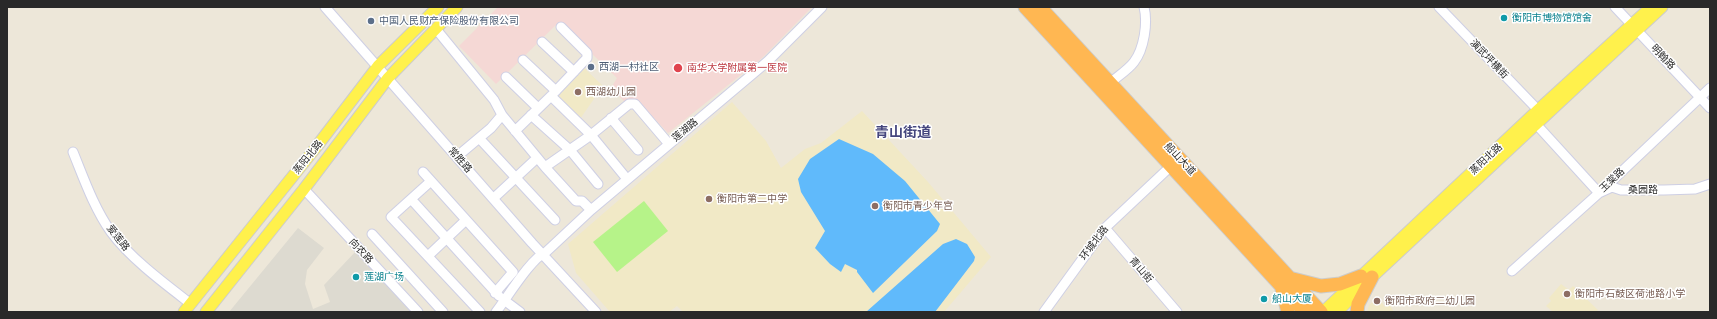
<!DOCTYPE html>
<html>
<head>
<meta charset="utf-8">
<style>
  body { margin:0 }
  #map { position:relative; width:1717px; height:319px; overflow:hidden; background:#ede7d9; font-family:"Public Sans",sans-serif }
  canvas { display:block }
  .frame { position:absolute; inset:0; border:8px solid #292929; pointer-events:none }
</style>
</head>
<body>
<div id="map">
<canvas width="1717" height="319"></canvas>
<div class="frame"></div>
</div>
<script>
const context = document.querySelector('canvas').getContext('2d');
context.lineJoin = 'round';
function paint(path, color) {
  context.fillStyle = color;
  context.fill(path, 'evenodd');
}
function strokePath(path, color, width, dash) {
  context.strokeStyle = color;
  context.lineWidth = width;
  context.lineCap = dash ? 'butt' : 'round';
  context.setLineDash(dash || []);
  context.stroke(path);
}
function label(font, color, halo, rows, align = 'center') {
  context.font = font + ' "Public Sans","Noto Sans SC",sans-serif';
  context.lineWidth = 3;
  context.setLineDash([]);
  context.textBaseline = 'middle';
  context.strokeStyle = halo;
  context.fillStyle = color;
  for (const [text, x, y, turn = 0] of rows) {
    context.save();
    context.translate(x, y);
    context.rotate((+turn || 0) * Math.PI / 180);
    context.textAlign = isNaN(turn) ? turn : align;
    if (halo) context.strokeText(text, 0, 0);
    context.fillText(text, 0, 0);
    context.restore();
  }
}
const education = new Path2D(`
  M582,66L603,86L580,119L555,94Z
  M732,102L766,141L781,168L805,149L821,143L862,111L928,182L991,257L944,312H683L677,306L669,312H610L576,273L568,244Z
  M1561,284L1569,290L1573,286L1598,310L1596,312H1553L1546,306L1551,301L1549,298Z
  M1378,297L1385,307L1389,304L1394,312H1367L1369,305Z`);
const medical = new Path2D(`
  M498,7H812L762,58L668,133L637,100L634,99L626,103L611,88L617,78L559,22L496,84L459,46Z`);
const pitch = new Path2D(`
  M644,201L668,231L617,272L593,242Z`);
const plaza = new Path2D(`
  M298,228L324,248L307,270L305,284L313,309L330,302L324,285L356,251L412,312H229Z`);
const water = new Path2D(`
  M839,139L873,154L905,181L940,224L937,231L873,293L857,272V270L845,264L841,272L830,264L815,248L825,231L801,192L798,179L810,159Z
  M956,239L967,244L975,257L974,261L935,312H866L943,244Z`);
const minor = new Path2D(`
  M325,7L532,243L596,312
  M1439,7L1538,110
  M1615,7L1710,108
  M436,29L494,100L502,115L545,167L576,201H582L591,210
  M542,42L574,72
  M523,60L556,91
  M506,77L538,108
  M1110,83C1118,76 1128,70 1134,62C1144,49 1148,23 1144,7
  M551,96L591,135L627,179
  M531,115L570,150L598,184
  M611,118L638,150
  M1536,124L1599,193L1612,187L1621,190H1664L1695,189L1710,184
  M515,131L551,96L587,58V53L561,27
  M479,138L555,220
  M73,152C84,179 94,208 111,232C130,258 165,284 191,304
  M460,154L491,128L502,115
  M545,167L591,135L629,104H635L669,144
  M423,172L513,272L495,293
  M431,181L391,217L480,312
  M304,189L418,312
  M496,196L537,158
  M411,199L499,296
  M1105,228L1177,312
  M372,234L443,312
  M428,256L466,220
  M1512,271L1599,193L1710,88
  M508,303L520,312
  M496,312C507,298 531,258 546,252L591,210L768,61L822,7
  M1044,312L1105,228L1171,166`);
const major = new Path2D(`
  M184,312L317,146L378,66L438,7
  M206,312L304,189L388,78L457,7
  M1323,312L1538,110L1651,7
  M1337,312L1372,277L1662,7`);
const highway = new Path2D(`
  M1025,7L1305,312
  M1040,7L1321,312
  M1289,278L1321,286L1340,284L1361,276
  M1282,289L1288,312
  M1357,312L1358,304L1372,277`);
const markers = [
  [1504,18,4,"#0f9aa8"],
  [371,21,4,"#5c6f8a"],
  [591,67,4,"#5c6f8a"],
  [678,68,5,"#e0444e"],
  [578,92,4,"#8d6e63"],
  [709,199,4,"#8d6e63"],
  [875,206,4,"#8d6e63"],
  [356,277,4,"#0f9aa8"],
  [1567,294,4,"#8d6e63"],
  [1264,299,4,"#0f9aa8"],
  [1377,301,4,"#8d6e63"]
];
const cultureNames = [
  ["衡阳市博物馆馆舍",1512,18],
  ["莲湖广场",364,277],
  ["船山大厦",1272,299]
];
const serviceNames = [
  ["中国人民财产保险股份有限公司",379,21],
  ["西湖一村社区",599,67]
];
const streetNames = [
  ["明翰路",1663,57,47],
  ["演武坪横街",1489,59,46],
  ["莲湖路",685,130,-40],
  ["蒸阳北路",308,157,-51],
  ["船山大道",1180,159,47],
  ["蒸阳北路",1486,159,-43],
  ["常胜路",460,160,49],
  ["玉棠路",1612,180,-43],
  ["桑园路",1643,190],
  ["爱莲路",118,238,52],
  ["环城北路",1094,243,-53],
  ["向农路",361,251,47],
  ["青山街",1141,270,49]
];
const healthNames = [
  ["南华大学附属第一医院",687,68]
];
const educationNames = [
  ["西湖幼儿园",586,92],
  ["衡阳市第二中学",717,199],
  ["衡阳市青少年宫",883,206],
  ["衡阳市石鼓区荷池路小学",1575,294],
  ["衡阳市政府二幼儿园",1385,301]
];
const districtNames = [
  ["青山街道",903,133]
];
paint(education, '#f1e9c6');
paint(medical, '#f5d8d5');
paint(pitch, '#b6f389');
paint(plaza, '#dddad0');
paint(water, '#60bafb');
strokePath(minor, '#cecfe4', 11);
strokePath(major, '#ccc', 13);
strokePath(highway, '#ccc', 15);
strokePath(minor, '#fff', 9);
strokePath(major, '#fff14c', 11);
strokePath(highway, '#ffb752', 13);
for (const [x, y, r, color] of markers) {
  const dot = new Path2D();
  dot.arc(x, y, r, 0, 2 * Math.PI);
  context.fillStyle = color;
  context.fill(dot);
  strokePath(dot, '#fff', 1.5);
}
label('10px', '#0d838f', '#fff', cultureNames, 'left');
label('10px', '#4e5e75', '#fff', serviceNames, 'left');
label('10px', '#292929', '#fff', streetNames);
label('10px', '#be3a42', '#fff', healthNames, 'left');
label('10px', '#785e54', '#fff', educationNames, 'left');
label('bold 14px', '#45467e', '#fff', districtNames);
</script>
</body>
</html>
